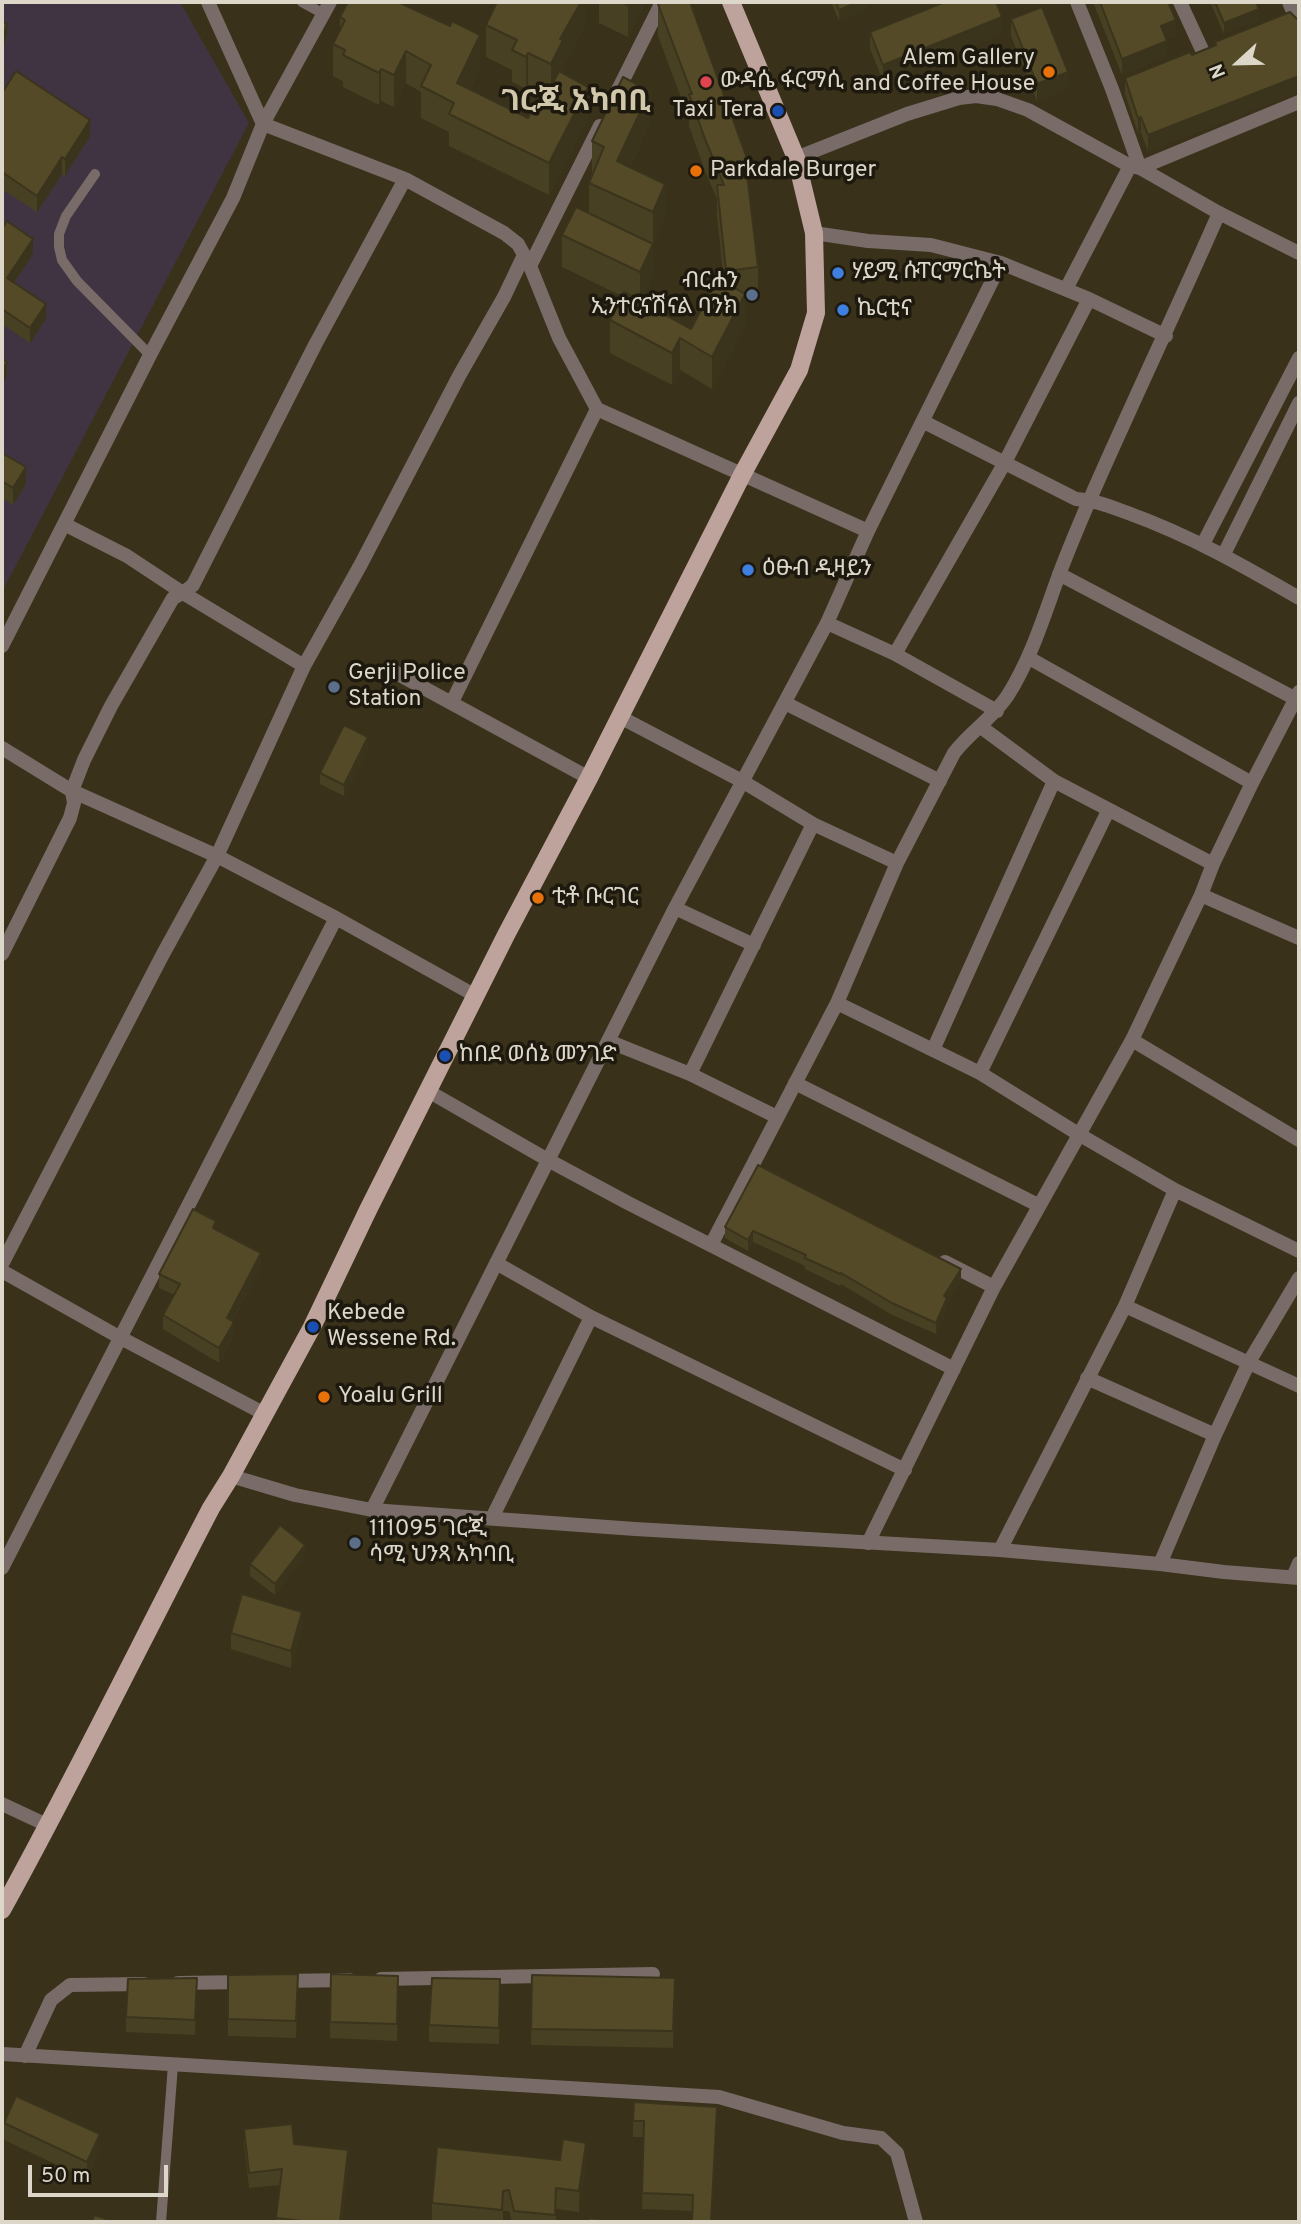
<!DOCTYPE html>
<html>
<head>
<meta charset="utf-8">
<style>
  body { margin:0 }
  #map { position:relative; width:1301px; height:2224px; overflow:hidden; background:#393119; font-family:Overpass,sans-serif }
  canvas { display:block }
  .frame { position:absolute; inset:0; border:4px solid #dcd7c8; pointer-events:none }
  .north { position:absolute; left:1203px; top:28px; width:70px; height:70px; -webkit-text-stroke:5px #1d190f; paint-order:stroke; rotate:248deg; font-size:19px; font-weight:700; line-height:28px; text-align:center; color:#dcd7c8 }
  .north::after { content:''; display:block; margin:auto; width:24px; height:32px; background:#dcd7c8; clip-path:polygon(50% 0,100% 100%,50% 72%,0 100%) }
  .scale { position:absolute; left:28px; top:2165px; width:140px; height:32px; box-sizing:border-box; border:4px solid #dcd7c8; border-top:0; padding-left:9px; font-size:21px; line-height:24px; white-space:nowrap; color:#dcd7c8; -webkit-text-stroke:5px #1d190f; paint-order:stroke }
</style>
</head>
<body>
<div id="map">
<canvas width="1301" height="2224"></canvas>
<div class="frame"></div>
<div class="north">N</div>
<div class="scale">50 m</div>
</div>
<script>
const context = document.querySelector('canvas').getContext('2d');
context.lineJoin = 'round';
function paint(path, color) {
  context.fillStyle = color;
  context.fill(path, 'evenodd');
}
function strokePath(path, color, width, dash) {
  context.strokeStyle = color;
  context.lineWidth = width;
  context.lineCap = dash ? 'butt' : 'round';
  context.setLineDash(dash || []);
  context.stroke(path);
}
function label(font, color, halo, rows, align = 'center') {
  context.font = font + ' Overpass,"Noto Sans Ethiopic",sans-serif';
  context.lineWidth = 7;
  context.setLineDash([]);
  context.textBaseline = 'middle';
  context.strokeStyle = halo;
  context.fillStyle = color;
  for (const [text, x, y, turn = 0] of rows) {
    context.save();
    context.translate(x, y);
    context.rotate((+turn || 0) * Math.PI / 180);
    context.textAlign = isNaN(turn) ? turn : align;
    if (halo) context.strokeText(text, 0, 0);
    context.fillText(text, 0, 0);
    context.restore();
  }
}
const education = new Path2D(`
  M2,2H180L249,123L2,592Z`);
const service = new Path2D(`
  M302,2L324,14
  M95,174L66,216L59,234V247L62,260L77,281L150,355
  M161,2222L173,2065`);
const minor = new Path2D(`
  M208,2L263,124L405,179L504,233L518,244L530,266L559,338L597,409L868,531
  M1077,2L1112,89L1140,168L1299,102
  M1180,2L1203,52
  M1289,2L1299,26
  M617,92L662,2
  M814,233L868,241L931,245L1001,263L1089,299L1166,336
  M530,266L600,126
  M1066,289L1130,166
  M924,422L1076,499C1094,500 1111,507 1128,513C1191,536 1242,565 1299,598
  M64,524L127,556L183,593L304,666
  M1203,544L1299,358
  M1224,554L1299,403
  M1059,574L1296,699
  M827,623L895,654L997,711
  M2,646L150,355L233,198L263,124L330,2
  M895,654L1004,464L1089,299
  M1029,658L1252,783
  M389,669L589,778
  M452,702L597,409
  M785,703L940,781
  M620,717L742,781L813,824L897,863
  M981,727L1054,781L1213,864
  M2,748L72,791L217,856L336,918L476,996
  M1201,895L1299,938
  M675,908L754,945
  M2,954L70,818L74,803L72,791L84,760L111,706L173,598L183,593L193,585L315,345L405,179
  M837,1003L980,1073L1080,1135L1175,1190L1299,1251
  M1132,1040L1299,1140
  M608,1041L690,1074L777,1117
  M933,1050L1054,781
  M980,1073L1108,811
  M690,1074L813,824
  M795,1083L1038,1205
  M428,1091L548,1160L628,1203L954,1369
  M711,1245L837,1003L897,863L954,753C970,732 993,718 1008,695C1030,660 1042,622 1056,583C1066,555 1078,527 1090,499C1132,403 1177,309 1219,213
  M945,1262L994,1287
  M496,1263L591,1317L905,1470
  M2,1264L163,954L217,856L304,666L361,564L459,376L504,297L524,255
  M2,1271L119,1337L263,1413
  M1125,1306L1299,1386
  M1087,1378L1215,1435
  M372,1510L675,908L827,623L868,531L1001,263
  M492,1518L591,1317
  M868,1543L994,1287L1132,1040L1201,895L1213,864L1252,783L1299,692
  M1000,1550L1125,1306L1175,1190
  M1160,1564L1215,1435L1249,1362L1299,1278
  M2,1568L336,918
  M1293,1577L1299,1563
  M2,1804L49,1826
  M381,1979L653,1974
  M280,1981L350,1980
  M178,1983L245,1982
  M2,2054L719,2097L843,2133L881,2138L897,2153L916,2222
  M25,2056L51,2000L70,1985L144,1984`);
const tertiary = new Path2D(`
  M796,158L907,114L959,98L976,96L997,99L1028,110L1130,166L1140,168L1219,213L1299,253
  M231,1476L295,1495L372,1510L635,1529L1000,1550L1160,1564L1224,1572L1299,1578`);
const primary = new Path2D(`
  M2,1910C75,1778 141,1642 211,1508L231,1476L312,1327L368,1210L506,935L589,778L742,475L799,370L816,313L814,233L796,158L731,2`);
const wall = new Path2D(`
  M585,2V27L563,65L562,73L588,119L549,195L449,146V132L421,118V92L406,83L394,107L381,101L379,105L343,87V81L333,76V44L340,30V17L480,67L470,89L528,118L541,106L547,94L528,85L526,89L512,82V70L486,57V25Z
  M599,2H646L628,37L599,23Z
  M831,2H867V9L839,21Z
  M1093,2H1168L1176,36L1166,40L1167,57L1122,75Z
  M1210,2H1256L1259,20L1224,34Z
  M658,4L749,196L758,267V300L745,301V326L712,389L680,370L672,385L610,353V320L622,296L562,267V235L589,213V183L593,174L592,173V141L650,123L630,167L665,216L653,244V276L641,301L691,329L724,282L717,217V199L705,171L689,126V119L658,36Z
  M1011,19L1068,89L1037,101L1011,36Z
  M1297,19H1299V92L1148,151L1141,133L1138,134L1125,94V78L1215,45V42Z
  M870,32L1002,34L883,81L870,49Z
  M2,93L90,136L65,176L62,174L37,212L2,189Z
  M2,229L33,254L14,283L46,319L30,343L2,324Z
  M2,453L26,484L13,505L2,498Z
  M368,748L344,796L320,784V773Z
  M758,1165L961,1281L947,1302V1309L936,1334L892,1315L841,1284L840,1286L805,1269V1266L753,1242L748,1251L725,1238V1227Z
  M216,1230L261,1267L233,1321L234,1336L219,1363L163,1329V1315L174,1295L159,1288V1274Z
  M305,1556L275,1595L250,1576V1564Z
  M302,1628L291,1668L231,1649V1633Z
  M298,1974L296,2038L228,2036V1975Z
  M532,1975L675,1995L673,2048L531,2045Z
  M500,1979L499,2044L429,2042V2025Z
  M197,1992L195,2035L126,2032V2017Z
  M398,1993L397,2041L330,2038V2022Z
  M633,2121L717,2123L692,2211L642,2209L644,2137H633Z
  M4,2123L100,2151L87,2179L4,2140Z
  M244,2129L294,2144L348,2165L342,2222H276L280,2185L249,2188L244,2144Z
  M586,2163L579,2212L556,2209V2222H512L509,2211H503V2222H432V2203Z`);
const shadedWall = new Path2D(`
  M581,2H585V27L563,65V72L551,96V64L560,39Z
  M630,2H646L628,37V5Z
  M858,2H867V9L839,21V10Z
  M1259,9V20L1224,34V23Z
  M1002,17V34L883,81V65Z
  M1176,20V36L1161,42V26Z
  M7,24V35L2,51V40Z
  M480,35V67L457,115V83Z
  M1167,41V57L1122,75V59Z
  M406,51V83L394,107V75Z
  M528,53V85L526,89V57Z
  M381,69V101L379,105V73Z
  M1068,72V89L1037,101V84Z
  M1299,76V92L1148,151V135Z
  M588,87V119L549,195V163Z
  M650,91V123L617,194V161Z
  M1141,117V133L1138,134V118Z
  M90,120V136L65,176V159Z
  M62,157V174L37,212V196Z
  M749,164V196L746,165Z
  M665,184V216L653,244V212Z
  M33,239V254L7,293V278Z
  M653,244V276L640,305V272Z
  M745,294V326L712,389V357Z
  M46,304V319L30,343V328Z
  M680,338V370L672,385V353Z
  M7,362V376L2,385V371Z
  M26,467V484L13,505V488Z
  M368,737V748L344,796V785Z
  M753,1231V1242L748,1251V1240Z
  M261,1253V1267L227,1332V1318Z
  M961,1269V1281L947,1302V1309L936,1334V1323L944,1296Z
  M234,1322V1336L219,1363V1348Z
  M305,1545V1556L275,1595V1584Z
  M302,1612V1628L291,1668V1651Z
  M717,2107V2123L711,2222Z
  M100,2134V2151L87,2179V2162Z
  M586,2143V2163L579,2212V2191Z
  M348,2150V2165L342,2222H340Z`);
const building = new Path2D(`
  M348,2H398L450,26L452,21L480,35L457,83L528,118L535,103L541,106L559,71L588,87L549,163L449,114L454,103L421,86L431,65L406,51L394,75L381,69L379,73L343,55L345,50L333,44L345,20L340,17Z
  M497,2H581L560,39L563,40L551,64L528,53L526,57L512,50L517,40L486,25Z
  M621,2H630L628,5Z
  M664,2H690L749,164L746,165L758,267L726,271L717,185H724L705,139L689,94H692L658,4Z
  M836,2H858L839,10Z
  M945,2H996L1002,17L883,65L870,32Z
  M1100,2H1168L1176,20L1161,26L1167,41L1122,59Z
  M1215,2H1256L1259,9L1224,23Z
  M1042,7L1068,72L1037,84L1011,19Z
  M1290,12L1297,19H1299V76L1148,135L1141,117L1138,118L1125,78L1190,52L1192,55L1216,45L1215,42Z
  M2,22L7,24L2,40Z
  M16,71L90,120L65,159L62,157L37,196L2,172V93Z
  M623,77L650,91L617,161L665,184L653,212L589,183L604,147L592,141Z
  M576,207L653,244L640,272L562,235Z
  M7,221L33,239L7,278L46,304L30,328L2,309V229Z
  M718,278L745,294L712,357L680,338L672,353L610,320L624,292L691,329Z
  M2,359L7,362L2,371Z
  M2,453L26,467L13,488L2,481Z
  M344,725L368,737L344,785L320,773Z
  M758,1165L961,1269L944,1296L947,1298L936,1323L892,1303L841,1273L840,1274L805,1258L806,1255L753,1231L748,1240L725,1227Z
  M193,1209L216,1221L213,1228L261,1253L227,1318L234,1322L219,1348L163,1315L180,1284L159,1274Z
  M280,1525L305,1545L275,1584L250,1564Z
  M242,1594L302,1612L291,1651L231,1633Z
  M298,1974L296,2021L228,2019V1975Z
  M331,1974L398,1976L397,2024L330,2022Z
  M532,1975L675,1978L673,2031L531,2029Z
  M197,1978L195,2020L126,2017L128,1979Z
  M432,1978L500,1979L499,2028L429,2025Z
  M16,2096L100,2134L87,2162L4,2123Z
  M634,2102L717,2107L711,2222H692L693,2195L642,2193L644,2121H633Z
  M292,2124L294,2144L348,2150L340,2222H311L276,2218L282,2169L249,2173L244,2129Z
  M563,2139L586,2143L579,2191L556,2188L555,2215L514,2211L509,2190L503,2191L502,2210L432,2203L437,2147L560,2160Z
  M94,2215L116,2222H92Z
  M589,2218L630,2222H588Z`);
const markers = [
  [1049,72,7,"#e8710a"],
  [706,82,7,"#e0444e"],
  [778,111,7,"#1a4fb4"],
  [696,171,7,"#e8710a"],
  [838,273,7,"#3f7fe0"],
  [752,295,7,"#5c6f8a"],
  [843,310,7,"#3f7fe0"],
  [748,570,7,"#3f7fe0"],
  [334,687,7,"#5c6f8a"],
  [538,898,7,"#e8710a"],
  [445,1056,7,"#1a4fb4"],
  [313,1327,7,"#1a4fb4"],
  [324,1397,7,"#e8710a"],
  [355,1543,7,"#5c6f8a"]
];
const poiNames = [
  ["Alem Gallery",1035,59,"right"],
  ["and Coffee House",1035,85,"right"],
  ["ውዳሴ ፋርማሲ",720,82],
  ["Taxi Tera",764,111,"right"],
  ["Parkdale Burger",710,171],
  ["ሃይሚ ሱፐርማርኬት",852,273],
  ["ብርሐን",738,282,"right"],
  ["ኢንተርናሽናል ባንክ",738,308,"right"],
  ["ኬርቲና",857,310],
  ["ዕፁብ ዲዛይን",762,570],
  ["Gerji Police",348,674],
  ["Station",348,700],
  ["ቲቶ ቡርገር",552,898],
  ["ከበደ ወሰኔ መንገድ",459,1056],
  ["Kebede",327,1314],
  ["Wessene Rd.",327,1340],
  ["Yoalu Grill",338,1397],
  ["111095 ገርጂ",369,1530],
  ["ሳሚ ህንጻ አካባቢ",369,1556]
];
const districtNames = [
  ["ገርጂ አካባቢ",576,104]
];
paint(education, '#413442');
strokePath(service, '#786b68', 10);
strokePath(minor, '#786b68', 14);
strokePath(tertiary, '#786b68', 14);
strokePath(primary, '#bea29c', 18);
paint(wall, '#484022');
paint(shadedWall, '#3b341c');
paint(building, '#544a28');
strokePath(building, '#3b341c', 2);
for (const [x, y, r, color] of markers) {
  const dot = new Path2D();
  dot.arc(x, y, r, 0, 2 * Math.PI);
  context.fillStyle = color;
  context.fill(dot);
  strokePath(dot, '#1d190f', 2.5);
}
label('23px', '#dcd7c8', '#1d190f', poiNames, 'left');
label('bold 30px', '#d1c7aa', '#1d190f', districtNames);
</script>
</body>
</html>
